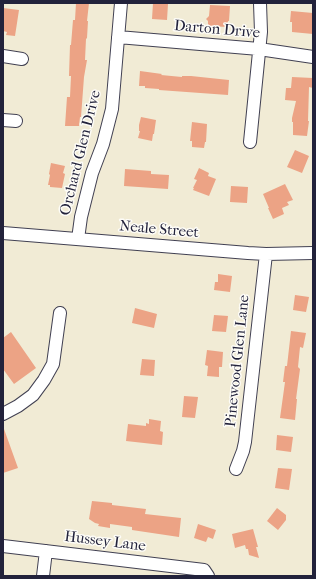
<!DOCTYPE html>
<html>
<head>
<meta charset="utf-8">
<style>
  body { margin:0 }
  #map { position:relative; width:316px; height:579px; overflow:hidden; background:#f1ebd5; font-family:"IM FELL French Canon",serif }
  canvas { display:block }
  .frame { position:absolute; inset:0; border:4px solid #22223b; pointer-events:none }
</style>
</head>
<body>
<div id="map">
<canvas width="316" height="579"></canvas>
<div class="frame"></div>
</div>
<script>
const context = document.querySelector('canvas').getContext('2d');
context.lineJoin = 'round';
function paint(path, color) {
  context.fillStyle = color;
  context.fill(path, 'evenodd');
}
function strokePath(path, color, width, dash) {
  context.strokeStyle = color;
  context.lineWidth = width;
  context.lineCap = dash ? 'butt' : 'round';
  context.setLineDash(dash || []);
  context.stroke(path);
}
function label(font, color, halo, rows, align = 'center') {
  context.font = font + ' "IM FELL French Canon",serif';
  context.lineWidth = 3;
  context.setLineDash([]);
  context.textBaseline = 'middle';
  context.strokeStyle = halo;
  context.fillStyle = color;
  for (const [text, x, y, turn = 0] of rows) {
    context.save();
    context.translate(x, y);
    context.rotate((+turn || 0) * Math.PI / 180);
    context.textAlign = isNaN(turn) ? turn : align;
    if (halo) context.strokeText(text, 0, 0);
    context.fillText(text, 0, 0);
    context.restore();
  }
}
const building = new Path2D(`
  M76,3H89L87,21H88L87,38L86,39L85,60H87L84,77L81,117H80L79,126H65L67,97H70L71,76H69L70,45H71L73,20H75Z
  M153,3L168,4L167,20L152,19Z
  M210,5L230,6L229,21H228L227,27L208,26V21L206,19L209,16Z
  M3,8L19,10L15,36L6,35L7,32L3,31Z
  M291,11L313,13V34L292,32V22H290Z
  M140,71L162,74L161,75L182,77V76H191L229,80L228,95L159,90V89L145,88V86H139Z
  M292,77L313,78V88L309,87L308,121H309L307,136L293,135V122H292V118L296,101L285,100L286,88H291Z
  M141,117L156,120L154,134H153L152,141L138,138L140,131H139V125Z
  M192,122L207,124L206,142H205L204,148L192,147V141H190Z
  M295,150L309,156L302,173L287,167Z
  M51,163L65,166L63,173L65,174L62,188L50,187V185H48L50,175L49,174Z
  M199,168L209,173L208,176L216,179L209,196L193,190L194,188H193L197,180L194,179Z
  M125,169L151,171V174L169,175L168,189L124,186Z
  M285,184L293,200L287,202L289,205L282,208L284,214L273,219L268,208H269L263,194Z
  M231,186L248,187L247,203L230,202Z
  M218,274L232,276L230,292L214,290L215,282H218Z
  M295,295L309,297L306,312L293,310Z
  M135,308L157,314L154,328L132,323Z
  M214,315L228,316L226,332L212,331Z
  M291,331L306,333L303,348L300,347L298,367L300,369L296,399H297L295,420L280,418L285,382H283L285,366H287Z
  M11,332L36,368L14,384L3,369V338Z
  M207,350L223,352L222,367H219V377L207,376L208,366L205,365Z
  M142,359L155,360L154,376L140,375Z
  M184,396L198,397L195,418L182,417Z
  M149,419L161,421L160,431L163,432L162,445L126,441L128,424L146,426V423L149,424Z
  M3,429H4L18,468L3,473Z
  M277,435L293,437L291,452L276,450Z
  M278,468L292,469L289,490L275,488Z
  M92,501L112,503V505L146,509L145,514L181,518L179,537L132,530V527L110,524V528L98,526L99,524L95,523L89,519Z
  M277,508L286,515V520L278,530L267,521Z
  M198,524L216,530L213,539L208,537L206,542L194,538Z
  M253,529L258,547H256L259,558L249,555L248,549H246L245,545L235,548L232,534Z`);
const minor = new Path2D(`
  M118,37L259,49L313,57
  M3,56L22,59
  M3,120L16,121
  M250,142L261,32L260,3
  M3,233L248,253L266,254L313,253
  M78,239L81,217L92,173L103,144L112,109L121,3
  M3,414L18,406L33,395L44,380L53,364L60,313
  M236,469L243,451L245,442L266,254
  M3,546L204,570L208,576
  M43,576L46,551`);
const streetNames = [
  ["Darton Drive",217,30,5],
  ["Orchard Glen Drive",81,153,-76],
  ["Neale Street",159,230,5],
  ["Pinewood Glen Lane",238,361,-84],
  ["Hussey Lane",105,542,7]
];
paint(building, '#eca385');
strokePath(minor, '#414052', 14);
strokePath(minor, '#fff', 12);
label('15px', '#22223b', '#fdfcf7', streetNames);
</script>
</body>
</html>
